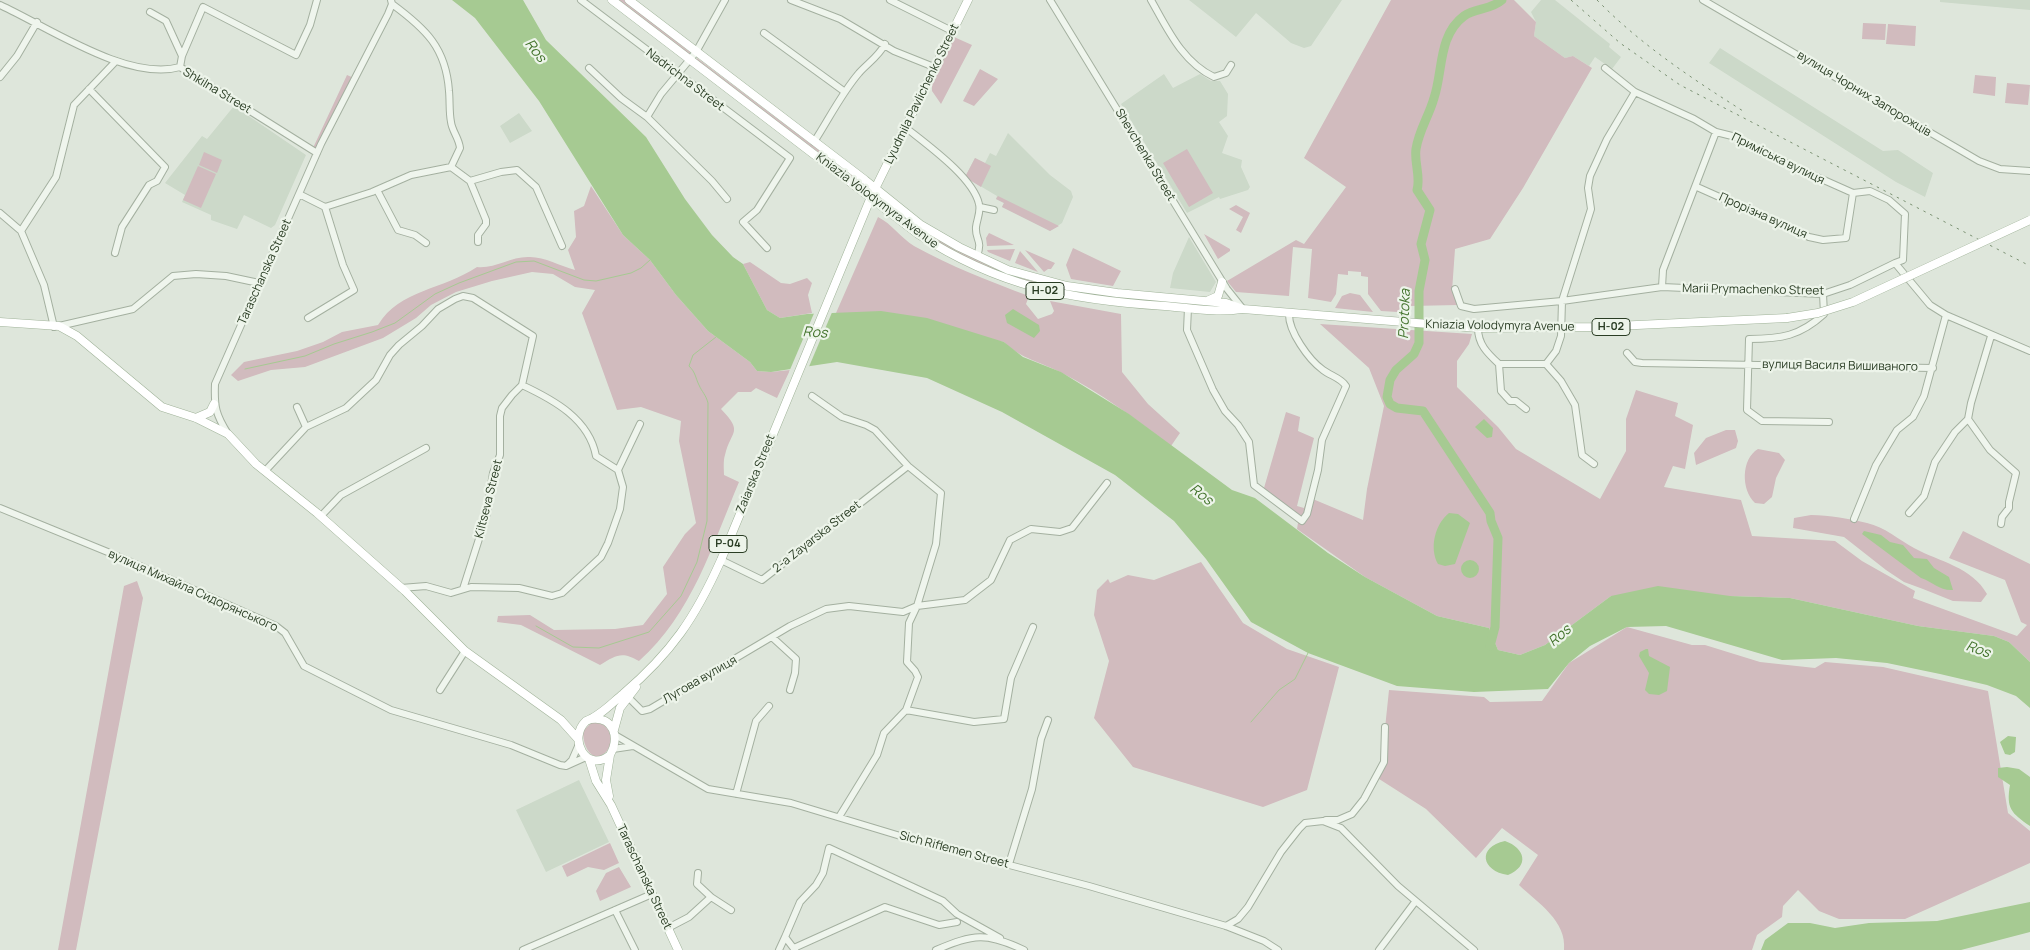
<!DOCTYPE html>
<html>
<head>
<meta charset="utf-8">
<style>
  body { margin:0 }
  canvas { display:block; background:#dee6db }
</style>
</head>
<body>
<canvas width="2030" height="950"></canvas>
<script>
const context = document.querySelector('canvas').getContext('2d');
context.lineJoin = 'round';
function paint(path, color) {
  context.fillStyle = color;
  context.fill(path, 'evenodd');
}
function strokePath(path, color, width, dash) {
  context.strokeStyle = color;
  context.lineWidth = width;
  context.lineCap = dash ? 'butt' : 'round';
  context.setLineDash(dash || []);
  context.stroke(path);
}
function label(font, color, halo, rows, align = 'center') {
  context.font = font + ' Manrope,sans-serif';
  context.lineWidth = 4.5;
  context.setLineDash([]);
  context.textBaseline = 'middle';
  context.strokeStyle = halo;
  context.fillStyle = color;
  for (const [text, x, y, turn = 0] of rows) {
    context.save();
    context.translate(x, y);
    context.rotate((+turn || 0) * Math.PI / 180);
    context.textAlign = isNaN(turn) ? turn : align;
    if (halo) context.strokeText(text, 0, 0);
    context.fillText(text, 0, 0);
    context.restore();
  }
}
const built = new Path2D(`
  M1189,0H1342L1311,46L1304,48L1291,43L1256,13L1236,37Z
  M1541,0H1555L1610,44L1609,47L1621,57L1612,69L1595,57L1589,66L1573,56L1565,58L1534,36L1536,22L1531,12Z
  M1940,0H2030V10L1940,2Z
  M1720,48L1883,151L1898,150L1933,173L1925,197L1896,182L1709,63Z
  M1164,74L1173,88L1200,74L1211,81H1220L1228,94L1227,116L1219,122L1228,136L1222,153L1242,160L1241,167L1250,187L1248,190L1220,199L1219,197L1187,213L1121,104Z
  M234,106L306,155L275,225L271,228L244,215L237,229L211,220V215L182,202L185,195L165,183L202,136L207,139Z
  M519,113L532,131L510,143L500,126Z
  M1008,133L1050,175L1071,191L1073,197L1062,223L1050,231L1002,207L1004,203L996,199L997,196L965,177L975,158L985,163L990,153L996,156Z
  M1189,237L1216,282L1210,292L1170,288L1173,273Z
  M579,780L609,842L546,872L516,810Z`);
const green = new Path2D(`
  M618,0H624L691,53L689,56Z
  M1391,0H1514L1536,22L1534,36L1565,58L1573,56L1592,68L1523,188L1490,239L1455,249L1452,291L1458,305L1410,306L1398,312L1381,311L1368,294V277L1361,276V272L1348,271V275L1338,274L1336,294L1331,302L1308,298L1312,249L1293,247L1289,296L1236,292L1227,281L1296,240L1304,244L1346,187L1304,158Z
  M1863,23L1886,24L1885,40L1862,39Z
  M1888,24L1916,26L1915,46L1886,44Z
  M954,37L972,45L941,104L932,91V82Z
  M697,58L857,179L856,180L695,61Z
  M980,69L998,79L974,106L963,101Z
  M347,75L354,78L316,147L313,148Z
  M1975,75L1996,77L1995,96L1973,93Z
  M2007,83L2030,85L2028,105L2005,103Z
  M1187,149L1213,193L1189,207L1163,163Z
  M204,152L222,160L217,173L199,165Z
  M975,158L991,166L981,187L965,177Z
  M198,166L216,174L201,208L183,200Z
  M591,186L623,235L650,260L676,295L708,331L750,362L757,371L771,372L790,370L777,398L756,388L751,392H738L721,409C744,433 731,430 725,455C723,461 724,469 724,475L739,482C712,546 692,614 639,661C622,651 616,655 600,665L521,625L497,622L498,616L530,615L554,630L615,629L643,625L667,594L663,567L685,534L696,523L679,441L681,421L641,407L617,410L582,313L595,290L575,287L553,274L532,272L492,281L456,292L431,305L416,318L383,338L305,367L271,370L238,381L231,375L244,362L297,351L323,342L342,332L378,325C400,289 443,290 477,267C495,269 511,256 530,257C545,257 560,266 575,270L568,250L576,237L574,211L584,206Z
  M998,196L1059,226L1050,231L1002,207L1004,203L996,199Z
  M1236,205L1250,213L1241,233L1236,230L1243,217L1229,209Z
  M878,217C892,224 901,238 914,246C950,266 991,282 1029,296L1026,304L1038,319L1052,314L1054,311L1050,301L1121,314L1122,372L1148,404L1180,433L1171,446C1136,419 1101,393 1062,373C1041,362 1021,359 1004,342L836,313Z
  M989,233L1014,245L987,246L986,238Z
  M928,234C957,249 987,267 1018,277C1081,297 1156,298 1222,305V307C1153,302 1081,303 1016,279C984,268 956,252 927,236Z
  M1204,234L1230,249V251L1218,259Z
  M1073,248L1121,271L1113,286L1071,279L1066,265Z
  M1015,249L1010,261L988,252L987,250Z
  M1025,250L1055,263L1051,269H1048L1044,272Z
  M1020,251L1038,272L1015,263Z
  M750,262L781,283L790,284L807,278L812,283L808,295L812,313L780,318L767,310L743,264Z
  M1350,293L1360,295L1373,312L1335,308L1342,296Z
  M1320,324L1472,334L1469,344L1457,361V387L1498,427L1516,449L1600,499L1626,451V419L1636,390L1678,403L1675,416L1693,425L1685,469L1673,466L1664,487L1741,500L1752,536L1835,541L1862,561L1915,591L1913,598L2017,636L2027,625L2021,622L2005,580L1949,558L1963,531L2030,564V662L2009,642L1994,636L1918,626L1790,598L1730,596H1611L1545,645L1520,655L1498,650L1489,628L1437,616L1365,577L1297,529L1299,517L1264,488L1286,412L1300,417L1298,431L1314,438L1297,506L1304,508L1308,497L1363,520L1367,489L1384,406L1369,368Z
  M1726,430H1735L1738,441L1736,448L1696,465L1694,453L1706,438Z
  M1758,449L1779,453L1785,460L1776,478L1772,497L1764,504L1755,503C1741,490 1741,459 1758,449Z
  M1811,515C1829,515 1850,519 1867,523C1885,527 1899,540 1914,548C1940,562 1972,567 1987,594L1981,602L1953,601L1923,589L1904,582L1886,570L1844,537L1793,528L1794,518Z
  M1201,562L1243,623L1287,649L1339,667L1307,790L1263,807L1133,767L1094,718L1109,661L1094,615L1097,590L1108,579L1110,583L1128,575L1154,580Z
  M137,581L143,598L76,950H58L124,586Z
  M1627,627L1692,645H1705L1760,662L1815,668L1825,662L1883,667L1988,691L2008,813L2030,831V863L1905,919H1839L1819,911L1798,890L1783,906L1782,917L1757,935L1752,950H1564C1567,921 1538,903 1519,885L1538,855L1502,828L1476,858L1426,809L1376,777L1382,757L1389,690L1484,697L1490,702L1542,701L1569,663Z
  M592,722H602L611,733C612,745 608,755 596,757C586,753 583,741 583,731Z
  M610,843L619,863L604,870L588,867L567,877L562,866Z
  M619,867L631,887L600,901L596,891L606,873Z`);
const water = new Path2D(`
  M452,0H523L546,40L646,137L685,199L712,235L733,257L743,264L767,310L780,318L807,314L881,311L927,318L1004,342L1023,357L1061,372L1129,414L1232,490L1255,498L1328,553L1365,577L1437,616L1489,628L1498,650L1520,655L1545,645L1611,596L1658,586L1730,596L1790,598L1918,626L1994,636L2009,642L2030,662V708L2016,696L1987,685L1940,674L1887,663L1836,658L1782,660L1666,626L1627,627L1590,646L1569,663L1548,689L1474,692L1397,686L1308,653L1251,622L1206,559L1174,521L1115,475L1002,412L927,378L837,362L771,372L757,371L750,362L708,331L676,295L650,260L623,235L539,101L475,18Z
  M1013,309L1039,325L1040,331L1034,338L1007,323L1005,315Z
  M1484,419L1493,428L1492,437L1487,438L1475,427Z
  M1449,513L1458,514L1470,523L1455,564L1445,566L1438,564C1429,548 1435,524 1449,513Z
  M1864,531L1881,535L1890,542L1903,545L1914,558L1927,559L1934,568L1949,577L1953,590C1940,591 1933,582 1921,578L1862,534Z
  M1461 569a9 9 0 1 1 18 0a9 9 0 1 1-18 0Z
  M1646,649H1648L1649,656L1670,667L1667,691L1659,695L1649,694L1645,690L1649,673L1639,656L1640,652Z
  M2008,736L2016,737L2015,752L2010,755L2005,754L2000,742Z
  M2007,767L2019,769L2030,777V826C2011,813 2006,808 2010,785L1998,777V768Z
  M1505,841C1525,848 1530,866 1508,875C1481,871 1477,847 1505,841Z
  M2030,902V932L1961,950H1761L1765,940L1788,923H1810L1835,928L1869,923L1937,921Z`);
const pier = new Path2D(`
  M833,310L808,369L789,372L815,311Z`);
const stream = new Path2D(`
  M245,369L305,356L334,344L372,332L395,323L435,294L459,283L516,262L534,261L584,280L596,281L631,273L641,268L650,260
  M536,626L573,647L599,648L649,632L681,596L697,562L707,521L708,403C706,395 702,392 699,385C695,377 696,373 689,366L693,355L716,337
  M1251,722L1279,690L1295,679L1308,653`);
const river = new Path2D(`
  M1490,646L1495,627L1498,538L1491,521L1490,513L1423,411L1397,408L1390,404L1387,397L1390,380L1396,370L1414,354L1419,343V291L1425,260L1421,244L1430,210L1417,190C1421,177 1414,163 1416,149C1419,130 1429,116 1434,98C1443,72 1438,35 1464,16C1475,8 1491,10 1502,0`);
const minor = new Path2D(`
  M581,0L790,158L757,210L743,222L767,248
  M725,0L696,52L661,94L647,117L712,181L727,199
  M791,0L840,19L894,51L934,67
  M890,0L952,31
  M1050,0L1227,289L1243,309
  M1151,0C1167,28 1182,62 1214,77L1226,73L1231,65
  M1703,0L1979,161L2000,169L2030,171
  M0,5C48,27 128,82 180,67L317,153
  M150,12L166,21L182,56
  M764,33L845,92
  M180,67L182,56L203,7L296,55L310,25L317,0
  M589,68L621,98L647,117
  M1605,68L1635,92L1694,119L1716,132L1736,137L1752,148L1853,193L1870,191L1889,200L1905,214L1903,260L1895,263
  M0,77L17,56L37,22
  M89,89L165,167L157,181L149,185L122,227L115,253
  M905,127C926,144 973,177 979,204C981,212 977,219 976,227C975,241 983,239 977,256
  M814,142C829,119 841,94 859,73C868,63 879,56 885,44
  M451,167L470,181L486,220V224L478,235V242
  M470,181L501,172L517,170L536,187L562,246
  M1697,187L1809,237L1823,240L1846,238L1853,193
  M377,190L398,230L415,235L426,243
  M299,194L325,207L343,265L354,290L308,318
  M325,207L372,192L411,175L451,167L460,148C459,138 452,131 451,122C449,112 450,101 449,91C446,48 426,29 392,4
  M980,207L994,210
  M0,213L21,231L44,285L54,327
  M21,231L56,177L74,105L116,61
  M1662,287L1663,270L1716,132
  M1455,289L1461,306L1474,309L1562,301L1662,287L1823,294L1850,285L1895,263L1930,305L1946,315L2030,351
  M1823,294L1824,314C1800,336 1781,339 1749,339L1747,410L1762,421L1829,422
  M1188,308L1187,330L1213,390L1225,411L1238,425L1249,442L1254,485L1302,521L1307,514L1318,470L1322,440L1346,386C1341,378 1331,376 1323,370C1309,360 1288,331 1289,313
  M59,326L133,309L173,276L196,274L226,276L259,283
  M1478,328C1478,344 1487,353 1499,364H1546L1561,381L1575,405L1582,455L1594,464
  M1627,353L1635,362L1642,363L1933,368
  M1499,364L1501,391L1510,401H1516L1526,409
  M1546,364L1556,351L1561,336L1562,301L1591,209L1588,188L1590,176L1607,139L1635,92
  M812,396L842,417L866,425L875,430L908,466L941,493L936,544L917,606L909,623L907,662L915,671L918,677L906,710L884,733L877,755L839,817
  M297,407L306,427
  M1968,419L1990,450L2016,473L2009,502V508L2002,517L2001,524
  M228,434C216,415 214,407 215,384L321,144L388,14L392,4L391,0
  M265,471L306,427L346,408L376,380L390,355L399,345L422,326L438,309L455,299L463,296L473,298L533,336L522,385
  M0,508L115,555L276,626L285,633L304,666L391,710L511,745L560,765L566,766L586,757
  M1909,513L1924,496L1935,462L1955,432L1968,419L1971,403L1991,336
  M321,516L341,495L426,448
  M1854,519L1876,465L1897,430L1913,417L1924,396L1946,315
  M721,560L762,580L908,466
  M401,588L426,586L451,593L471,587L519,588L552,596L562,593L601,557L608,543L620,509L623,487L618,470L640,424
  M463,589L486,517L493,473L500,455V416L502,408L512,395L522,385C554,400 589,419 596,456L618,470
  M773,638L796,659L795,673L790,690
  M440,690L465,651
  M628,697L642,711L650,709L790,626L826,609L849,606L903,612L917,606L965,600L991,580L1010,540L1031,529L1060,532L1072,528L1107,483
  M906,710L974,722L1004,719L1011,678L1033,627
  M615,735L708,789L791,803L907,838L1089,886L1226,926L1264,941L1278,950
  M613,749L633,746
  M567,765L572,760L579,744
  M736,794L756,721L769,706
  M1326,820H1338L1352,814L1364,799L1384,762L1385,727
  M1009,864L1032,789L1041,739L1048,720
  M698,873L697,884L711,897L731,910
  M615,910L635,950
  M1226,926L1238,919L1248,907L1281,852L1299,829L1305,823L1323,821L1341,828L1398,886L1474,950
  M668,928L689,917L711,897
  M794,948L885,907L939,925L957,922
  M523,950L652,894
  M779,950L785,937
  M795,950L785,937L800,902L816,885L823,873L829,848L943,901L957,914L1000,938
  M936,950C974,934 986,932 1024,950
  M1379,950L1415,902`);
const major = new Path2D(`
  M612,0L918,234C999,287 1071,300 1165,306C1190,308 1216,313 1241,309
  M629,0L865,180L921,225L959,247L1008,270L1067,286L1117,293L1226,303L1243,309L1478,328L1594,327L1787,318
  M1209,300L1218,296L1222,282
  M0,322L59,326L77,336L162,407L196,418L228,434L256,464L317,513L405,591L465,651L561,720L578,739
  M196,418L210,412L214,404
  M591,719C614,716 620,738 610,755C587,774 567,739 586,721C600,716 612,703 623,694C672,652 695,618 721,560L871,197L968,0
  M614,730L620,708L636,687
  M589,759L596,781L611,805L678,950
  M609,796L606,780L610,755`);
const rail = new Path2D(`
  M1571,0L1620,43L1680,85L2030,266
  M1597,0C1640,44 1691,78 1743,111`);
const majorBridge = new Path2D(`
  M1787,318L1818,313L1853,302L2030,220`);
const shields = [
  [1045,291,38],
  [1611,327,38],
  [728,544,38]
];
const shieldNames = [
  ["Н-02",1045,291],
  ["Н-02",1611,327],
  ["Р-04",728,544]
];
const streetNames = [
  ["Nadrichna Street",685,80,37],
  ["Shkilna Street",217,91,31],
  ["Lyudmila Pavlichenko Street",922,94,-64],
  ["вулиця Чорних Запорожців",1864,94,31],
  ["Shevchenka Street",1145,155,59],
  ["Приміська вулиця",1778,159,26],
  ["Kniazia Volodymyra Avenue",877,201,37],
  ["Прорізна вулиця",1763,216,24],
  ["Taraschanska Street",265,272,-66],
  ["Marii Prymachenko Street",1753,290,1],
  ["Kniazia Volodymyra Avenue",1500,326,1],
  ["вулиця Василя Вишиваного",1840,366,1],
  ["Zaiarska Street",756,474,-68],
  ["Kiltseva Street",489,499,-76],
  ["2-a Zayarska Street",817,537,-38],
  ["вулиця Михайла Сидорянського",193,591,24],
  ["Лугова вулиця",700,680,-30],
  ["Sich Riflemen Street",954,850,15],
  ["Taraschanska Street",644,877,65]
];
const waterNames = [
  ["Ros",535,51,52],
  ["Protoka",1405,314,-88],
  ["Ros",815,333,3],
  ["Ros",1201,495,38],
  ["Ros",1560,636,-41],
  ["Ros",1978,650,19]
];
paint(built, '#ccd9c9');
paint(green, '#d1bbbe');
paint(water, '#a6ca92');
paint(pier, '#dee6db');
strokePath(stream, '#a6ca92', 1);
strokePath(river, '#a6ca92', 9);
strokePath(minor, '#a4b0a0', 8);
strokePath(major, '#a0b399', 9);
strokePath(minor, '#eff5ed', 6);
strokePath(major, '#fff', 8);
strokePath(rail, '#7b9173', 1, [2.5, 5]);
strokePath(majorBridge, '#a0b399', 9, []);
strokePath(majorBridge, '#fff', 8);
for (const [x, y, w] of shields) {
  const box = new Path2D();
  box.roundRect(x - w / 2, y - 8.5, w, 17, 4);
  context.fillStyle = '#edf4ea';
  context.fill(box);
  strokePath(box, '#2a3d24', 1);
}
label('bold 11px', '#2a3d24', null, shieldNames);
label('12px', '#2a3d24', '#edf4ea', streetNames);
label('italic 14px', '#43732c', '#edf4ea', waterNames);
</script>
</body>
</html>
